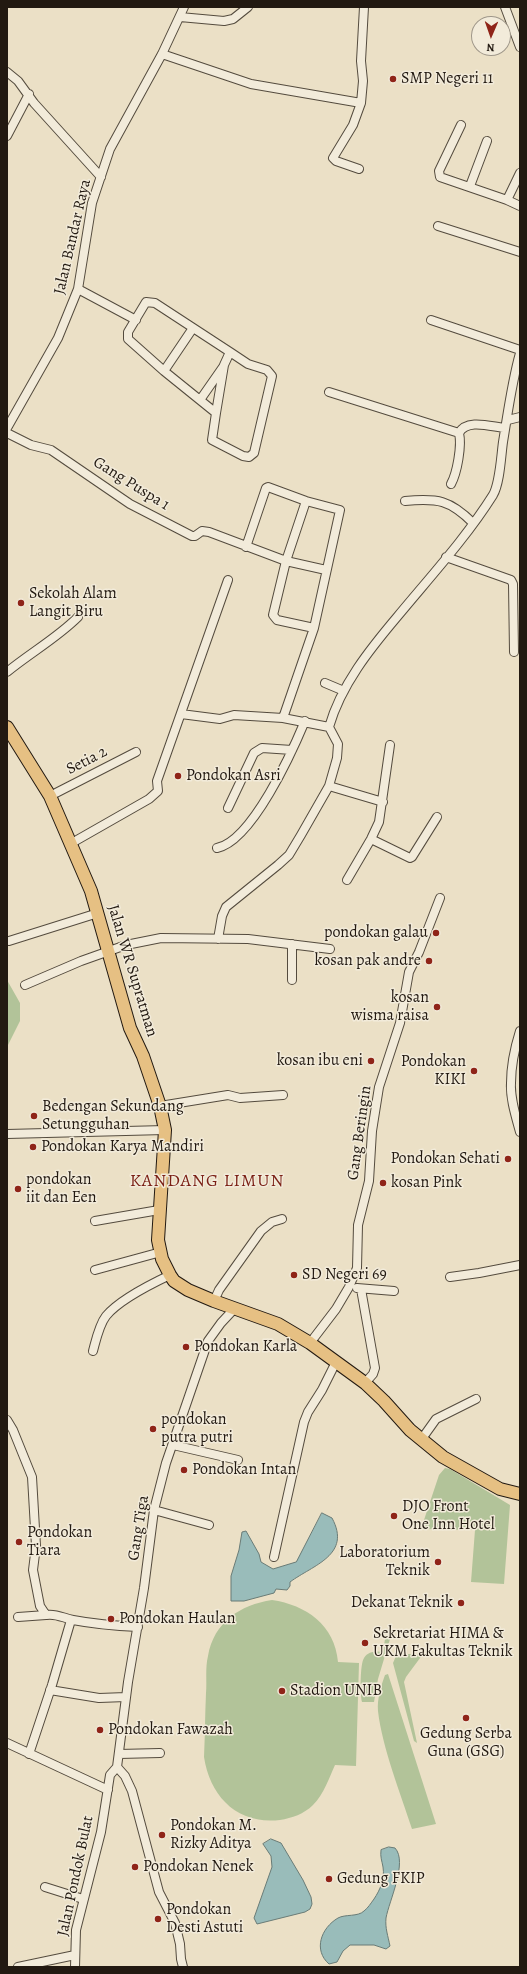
<!DOCTYPE html>
<html>
<head>
<meta charset="utf-8">
<style>
  body { margin:0 }
  #map { position:relative; width:527px; height:1974px; overflow:hidden; background:#ebe0c6; font-family:Alegreya,serif }
  canvas { display:block }
  .frame { position:absolute; inset:0; border:8px solid #221911; pointer-events:none }
  .north { position:absolute; left:471px; top:16px; width:40px; height:40px; box-sizing:border-box; background:#f2ebda; border:1px solid #9f978a; border-radius:50%; rotate:182deg; font-size:11px; font-weight:700; line-height:16px; text-align:center; color:#221911 }
  .north::after { content:''; display:block; margin:auto; width:14px; height:18px; background:#8f2418; clip-path:polygon(50% 0,100% 100%,50% 72%,0 100%) }
</style>
</head>
<body>
<div id="map">
<canvas width="527" height="1974"></canvas>
<div class="frame"></div>
<div class="north">N</div>
</div>
<script>
const context = document.querySelector('canvas').getContext('2d');
context.lineJoin = 'round';
function paint(path, color) {
  context.fillStyle = color;
  context.fill(path, 'evenodd');
}
function strokePath(path, color, width, dash) {
  context.strokeStyle = color;
  context.lineWidth = width;
  context.lineCap = dash ? 'butt' : 'round';
  context.setLineDash(dash || []);
  context.stroke(path);
}
function label(font, color, halo, rows, align = 'center') {
  context.font = font + ' Alegreya,serif';
  context.lineWidth = 3;
  context.setLineDash([]);
  context.textBaseline = 'middle';
  context.strokeStyle = halo;
  context.fillStyle = color;
  for (const [text, x, y, turn = 0] of rows) {
    context.save();
    context.translate(x, y);
    context.rotate((+turn || 0) * Math.PI / 180);
    context.textAlign = isNaN(turn) ? turn : align;
    if (halo) context.strokeText(text, 0, 0);
    context.fillText(text, 0, 0);
    context.restore();
  }
}
const green = new Path2D(`
  M7,980L20,1003V1021L7,1047Z
  M445,1468L450,1469L510,1505L504,1584L471,1582L475,1530L421,1529L439,1475Z
  M272,1600C306,1605 335,1625 338,1662L359,1663L356,1766L335,1765C329,1778 324,1794 313,1805C304,1814 292,1818 280,1820C238,1825 210,1797 204,1757C205,1736 205,1714 206,1693C207,1681 205,1668 208,1656C214,1622 240,1605 272,1600Z
  M385,1639H390L378,1679L374,1702H362C360,1694 360,1664 364,1658C368,1651 377,1651 383,1652Z
  M405,1654H423L406,1677L404,1682L417,1743L414,1741L393,1663L396,1656Z
  M388,1674L436,1824L412,1829C401,1795 382,1747 378,1711C377,1699 381,1686 385,1675Z`);
const water = new Path2D(`
  M322,1513L332,1518C352,1555 313,1565 290,1582V1586L287,1590L276,1589L274,1593L244,1601H231V1576L239,1550L242,1532L246,1531L259,1554L261,1562L273,1569L296,1562Z
  M271,1839L281,1843L303,1880L311,1897L312,1904L310,1909L305,1912L257,1924L254,1918L272,1867L271,1856L263,1844Z
  M389,1847L395,1848C408,1862 389,1901 386,1918C385,1928 388,1936 390,1946L386,1949L374,1945H350L343,1951L337,1962L329,1964C313,1950 321,1928 338,1918C345,1914 358,1917 364,1911C368,1908 371,1903 374,1899C380,1890 385,1879 383,1867C382,1861 380,1857 381,1850Z`);
const minor = new Path2D(`
  M505,7L520,47
  M180,17L224,21L233,19L248,7
  M162,54L251,84L361,103L363,81L361,61L364,7
  M7,72L18,81L34,103L101,177
  M461,125L439,171L440,177L507,200L520,206
  M7,136L29,94
  M359,169L336,161L333,158L353,125L361,103
  M470,186L487,141
  M507,200L520,173
  M438,226L520,252
  M78,289L136,320
  M146,302L155,303L230,352L224,365L216,413L164,371L128,339V332Z
  M431,320L520,350
  M164,371L193,328
  M329,392L459,433C467,418 492,427 505,428
  M200,400L223,367
  M216,413L212,440L243,456L249,457L254,453L272,376L267,370L248,364L230,352
  M508,420L520,417
  M7,428L58,338L78,289L92,203L110,149L162,54L184,7
  M7,433L31,445L51,450L130,504L192,536H195L202,531L209,532L286,561L326,570
  M451,484C457,473 462,446 459,433
  M306,501L286,561L273,615L277,620L314,628
  M405,501C438,498 450,500 473,523
  M246,547L266,488L268,487L306,501L340,510L314,628L283,718
  M446,557L511,580L513,584L514,652
  M7,672C30,653 57,638 78,617
  M325,683L344,691
  M181,714L220,719L234,715L283,718L329,727
  M329,786L383,802
  M50,796L136,752
  M228,808L254,753L262,748L292,750
  M371,839L410,858L412,857L437,817
  M70,844L149,799L158,791L157,781L228,580
  M217,848C252,841 292,752 305,721
  M347,880L371,839L379,822L390,745
  M218,939L222,916L226,907L278,865L289,855L301,835L329,786L337,758L338,744L329,727C341,685 370,649 397,617C430,577 466,538 493,495C500,483 501,456 503,442C508,412 512,381 520,353
  M9,941L98,913
  M292,980V944
  M25,985L81,961L126,945L161,938L248,939L330,949
  M520,1031C515,1047 511,1066 511,1083C510,1099 516,1117 520,1132
  M160,1106L228,1095L240,1098L283,1095
  M7,1134L165,1130
  M95,1221L159,1210
  M95,1270L161,1252
  M450,1277L479,1273L520,1265
  M357,1288L394,1291
  M361,1289L375,1368L373,1374L365,1383
  M214,1301L219,1290L261,1231L272,1222L282,1219
  M310,1343L336,1309L349,1287L357,1268L358,1225L369,1181L372,1131L379,1087L400,1023L409,972L419,952L440,898
  M93,1351C96,1340 99,1325 106,1316C119,1300 151,1284 170,1275
  M7,1420L13,1430L32,1477L36,1546L33,1570L40,1606L46,1615C56,1613 63,1618 73,1620C94,1624 116,1626 138,1627
  M421,1440L436,1419L476,1399
  M173,1445L238,1460
  M154,1510L209,1525
  M274,1557L304,1422L308,1412L322,1390L336,1362
  M18,1617L46,1615
  M50,1690L99,1698L126,1697
  M7,1743L108,1790
  M29,1754L52,1685L71,1620
  M119,1754L160,1753
  M117,1767L128,1682L144,1588L154,1510L166,1463L208,1341L221,1323L235,1308
  M117,1767L125,1776L132,1791L159,1892L175,1923L180,1944L181,1959L183,1967
  M45,1887L83,1899
  M18,1967L75,1955
  M75,1967L76,1930L101,1832L110,1775L117,1767`);
const highway = new Path2D(`
  M7,727L50,796L91,891L130,1028L143,1056L160,1106L165,1130L158,1240L162,1259L170,1275L174,1281L188,1290L214,1301L278,1324L310,1343L365,1383L384,1401L410,1430L443,1457L500,1489L520,1494`);
const markers = [
  [393,79,4,"#8f2418"],
  [21,603,4,"#8f2418"],
  [178,776,4,"#8f2418"],
  [436,933,4,"#8f2418"],
  [429,961,4,"#8f2418"],
  [437,1007,4,"#8f2418"],
  [371,1061,4,"#8f2418"],
  [474,1071,4,"#8f2418"],
  [34,1116,4,"#8f2418"],
  [33,1147,4,"#8f2418"],
  [508,1159,4,"#8f2418"],
  [383,1183,4,"#8f2418"],
  [18,1189,4,"#8f2418"],
  [294,1275,4,"#8f2418"],
  [186,1347,4,"#8f2418"],
  [153,1429,4,"#8f2418"],
  [184,1470,4,"#8f2418"],
  [394,1516,4,"#8f2418"],
  [19,1542,4,"#8f2418"],
  [438,1562,4,"#8f2418"],
  [461,1603,4,"#8f2418"],
  [111,1619,4,"#8f2418"],
  [365,1643,4,"#8f2418"],
  [282,1691,4,"#8f2418"],
  [466,1718,4,"#8f2418"],
  [100,1730,4,"#8f2418"],
  [162,1835,4,"#8f2418"],
  [135,1867,4,"#8f2418"],
  [329,1879,4,"#8f2418"],
  [158,1919,4,"#8f2418"]
];
const poiNames = [
  ["SMP Negeri 11",401,79],
  ["Sekolah Alam",29,594],
  ["Langit Biru",29,612],
  ["Pondokan Asri",186,776],
  ["pondokan galau",428,933,"right"],
  ["kosan pak andre",421,961,"right"],
  ["kosan",429,998,"right"],
  ["wisma raisa",429,1016,"right"],
  ["kosan ibu eni",363,1061,"right"],
  ["Pondokan",466,1062,"right"],
  ["KIKI",466,1080,"right"],
  ["Bedengan Sekundang",42,1107],
  ["Setungguhan",42,1125],
  ["Pondokan Karya Mandiri",41,1147],
  ["Pondokan Sehati",500,1159,"right"],
  ["pondokan",26,1180],
  ["iit dan Een",26,1198],
  ["kosan Pink",391,1183],
  ["SD Negeri 69",302,1275],
  ["Pondokan Karla",194,1347],
  ["pondokan",161,1420],
  ["putra putri",161,1438],
  ["Pondokan Intan",192,1470],
  ["DJO Front",402,1507],
  ["One Inn Hotel",402,1525],
  ["Pondokan",27,1533],
  ["Tiara",27,1551],
  ["Laboratorium",430,1553,"right"],
  ["Teknik",430,1571,"right"],
  ["Dekanat Teknik",453,1603,"right"],
  ["Pondokan Haulan",119,1619],
  ["Sekretariat HIMA &",373,1634],
  ["UKM Fakultas Teknik",373,1652],
  ["Stadion UNIB",290,1691],
  ["Pondokan Fawazah",108,1730],
  ["Gedung Serba",466,1734,"center"],
  ["Guna (GSG)",466,1752,"center"],
  ["Pondokan M.",170,1826],
  ["Rizky Aditya",170,1844],
  ["Pondokan Nenek",143,1867],
  ["Gedung FKIP",337,1879],
  ["Pondokan",166,1910],
  ["Desti Astuti",166,1928]
];
const streetNames = [
  ["Jalan Bandar Raya",73,237,-77],
  ["Gang Puspa 1",131,484,32],
  ["Setia 2",87,761,-27],
  ["Jalan WR Supratman",132,971,73],
  ["Gang Beringin",360,1133,-82],
  ["Gang Tiga",139,1528,-81],
  ["Jalan Pondok Bulat",76,1876,-78]
];
const quarterNames = [
  ["KANDANG LIMUN",207,1182]
];
paint(green, '#b2c399');
paint(water, '#99bcba');
strokePath(water, '#697b76', 1);
strokePath(minor, '#544b3e', 10);
strokePath(highway, '#221911', 14);
strokePath(minor, '#f2ebda', 8);
strokePath(highway, '#e6c083', 12);
for (const [x, y, r, color] of markers) {
  const dot = new Path2D();
  dot.arc(x, y, r, 0, 2 * Math.PI);
  context.fillStyle = color;
  context.fill(dot);
  strokePath(dot, '#f2ebda', 1.5);
}
label('16px', '#221911', '#f2ebda', poiNames, 'left');
label('16px', '#221911', '#f2ebda', streetNames);
context.letterSpacing = '1px';
label('18px', '#7a1f14', '#f2ebda', quarterNames);
context.letterSpacing = '0px';
</script>
</body>
</html>
